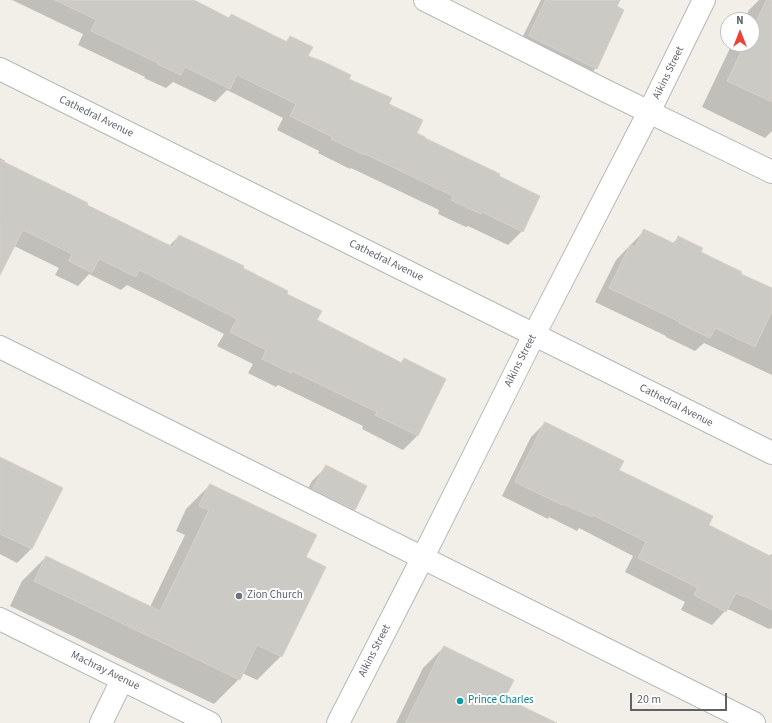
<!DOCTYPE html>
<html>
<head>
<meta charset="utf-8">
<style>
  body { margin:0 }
  #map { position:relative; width:772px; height:723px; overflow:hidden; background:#f1efe8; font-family:"Source Sans 3",sans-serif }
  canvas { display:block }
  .north { position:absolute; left:720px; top:12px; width:40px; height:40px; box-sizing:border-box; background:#fff; border:1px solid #bfc1c3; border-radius:50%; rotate:0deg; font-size:11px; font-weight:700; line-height:16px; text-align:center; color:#5f6368 }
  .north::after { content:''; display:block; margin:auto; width:14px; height:18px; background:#ea4335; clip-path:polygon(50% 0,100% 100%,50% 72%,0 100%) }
  .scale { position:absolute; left:630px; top:693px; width:97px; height:18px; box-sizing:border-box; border:2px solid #5f6368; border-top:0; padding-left:5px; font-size:12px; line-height:14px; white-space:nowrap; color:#5f6368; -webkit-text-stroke:3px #fff; paint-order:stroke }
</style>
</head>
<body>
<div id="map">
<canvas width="772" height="723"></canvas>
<div class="north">N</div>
<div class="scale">20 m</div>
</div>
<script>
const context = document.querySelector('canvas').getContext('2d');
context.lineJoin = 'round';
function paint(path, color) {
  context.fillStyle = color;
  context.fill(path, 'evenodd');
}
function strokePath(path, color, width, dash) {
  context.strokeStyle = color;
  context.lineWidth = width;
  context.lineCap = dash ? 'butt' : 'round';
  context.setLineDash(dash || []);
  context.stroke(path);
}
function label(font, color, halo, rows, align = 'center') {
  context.font = font + ' "Source Sans 3",sans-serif';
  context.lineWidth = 4;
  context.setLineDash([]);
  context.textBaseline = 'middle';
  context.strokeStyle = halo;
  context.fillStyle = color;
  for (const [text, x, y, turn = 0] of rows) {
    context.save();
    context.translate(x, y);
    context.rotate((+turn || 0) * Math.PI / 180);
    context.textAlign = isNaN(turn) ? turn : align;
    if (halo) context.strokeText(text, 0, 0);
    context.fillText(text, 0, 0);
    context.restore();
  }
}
const shadow = new Path2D(`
  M12,0H180L228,18L231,16L285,42L290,37L307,57L348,79L388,104L415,134L498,177L522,231L508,245L468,226L466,227L438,214L439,210L351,168L350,169L318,153L319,151L277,130L283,118L227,90L215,102L173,82L166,88L144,78L145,77L78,45L83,34Z
  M541,0H617L596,68L582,82L516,50Z
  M759,0H772V131L765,138L702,107L732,44H752V20H744L749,10Z
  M0,158L5,161L4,163L86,205L169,246L179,236L241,269L286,294L316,321L400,363L404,359L445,380L417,436L403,450L362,429L363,426L278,385L276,387L248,373L253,364L217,346L224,334L161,302L127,285L121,290L89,274L78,286L55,275L59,268L10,244L0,246Z
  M644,231L672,244L678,238L700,253L739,274L772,290V375L704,343L695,351L666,337V336L595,302L616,260Z
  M545,423L618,471L707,526L769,556L772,554V628H771L769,629L730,610H729L727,609L712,625L681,610L685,602L625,572L633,556L579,528L577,531L549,517L548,519L502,496L531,437Z
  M0,458L61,489L31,549L17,563L0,554Z
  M326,467L354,509L340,523L300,503L312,481Z
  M210,485L281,656L257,680L242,673L239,679L214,704L10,606L22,581L46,557L150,607L185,535L176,531L186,509Z
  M444,647L503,698L553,723H396L423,668Z`);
const building = new Path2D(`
  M55,0H194L229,18L231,14L287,42L290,36L313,47L308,56L322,61L351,75L349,79L392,98L389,104L423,120L417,133L425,137V138L500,174L499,176L540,196L523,232L482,212L481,214L451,200L453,196L365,154L364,155L331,139L332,137L290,116L296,104L237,75L230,89L185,67L181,75L157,64L158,63L91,31L96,20Z
  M546,0H620L617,6L624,10L597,69L529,36Z
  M767,0H772V102L727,81L745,44H752V30Z
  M0,160L88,203L87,205L173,247L179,235L244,266L243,268L288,291L287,294L322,311L317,320L402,363L404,358L446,379L418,436L375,415L377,412L292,371L291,373L262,359L266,350L230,332L237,319L139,270L136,277L99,259L92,273L69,261L72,254L23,230L0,275Z
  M644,229L675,244L678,236L703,248L701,252L742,272L741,274L772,288V311L755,347L715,328L710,338L679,323L680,322L609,288L630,245L635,247Z
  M545,422L624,461L619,470L713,516L709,525L772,557V610L745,596L744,597L736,593L726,612L694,595L698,588L638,558L646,542L593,515L592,517L563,504L562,505L515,482Z
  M0,457L63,488L32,549L0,534Z
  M326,465L367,486L355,510L313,489Z
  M210,484L317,535L306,557L326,567L282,657L257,645L240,680L34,581L46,556L160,611L209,510L199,506Z
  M444,646L514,680L505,698L557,723H406Z`);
const minor = new Path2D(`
  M425,0L606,91L772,172
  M0,69L772,453
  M0,347L754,723
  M0,619L210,723
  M101,723L122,680
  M338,723L423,557L534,335L649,112L704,0`);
const markers = [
  [239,596,4,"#6b7280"],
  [460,701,4,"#0f9aa8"]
];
const streetNames = [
  ["Aikins Street",669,73,-64],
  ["Cathedral Avenue",96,117,26],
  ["Cathedral Avenue",386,261,26],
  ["Aikins Street",521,361,-63],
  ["Cathedral Avenue",676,406,27],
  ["Aikins Street",375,651,-63],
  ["Machray Avenue",105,671,26]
];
const worshipNames = [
  ["Zion Church",247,596]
];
const cultureNames = [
  ["Prince Charles",468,701]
];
paint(shadow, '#0003');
paint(building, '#cccac5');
strokePath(building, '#d6d1c6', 1);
strokePath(minor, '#b5b8bc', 24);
strokePath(minor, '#fff', 22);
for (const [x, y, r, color] of markers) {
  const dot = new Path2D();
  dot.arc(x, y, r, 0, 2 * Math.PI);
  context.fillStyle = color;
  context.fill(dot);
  strokePath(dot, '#fff', 1.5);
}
label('11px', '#5f6368', '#fff', streetNames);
label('11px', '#5b616d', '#fff', worshipNames, 'left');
label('11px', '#0d838f', '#fff', cultureNames, 'left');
</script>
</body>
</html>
